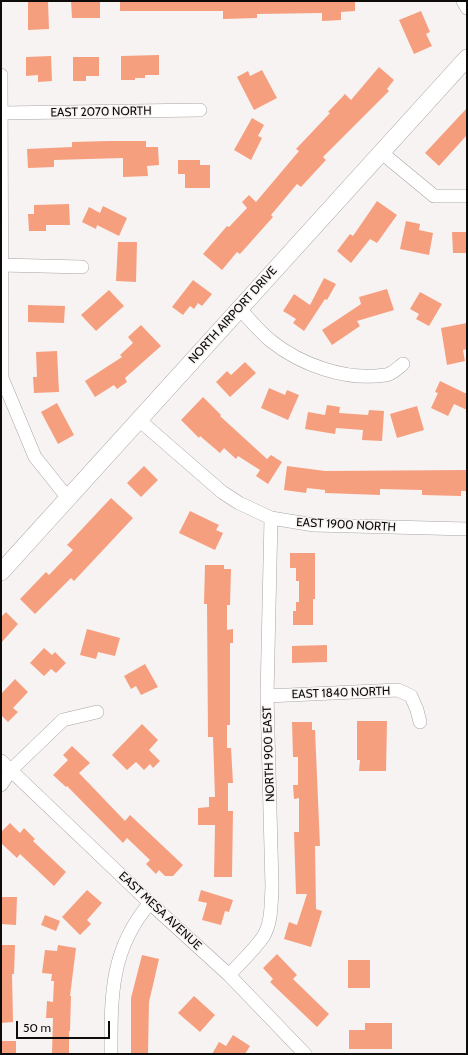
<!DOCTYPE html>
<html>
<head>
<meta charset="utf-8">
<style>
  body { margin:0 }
  #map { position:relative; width:468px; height:1055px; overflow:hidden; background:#f7f3f2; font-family:Cabin,sans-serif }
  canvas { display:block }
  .frame { position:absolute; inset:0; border:2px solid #0d0c0b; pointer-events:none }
  .scale { position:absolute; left:16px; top:1021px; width:94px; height:18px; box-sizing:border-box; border:2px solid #0d0c0b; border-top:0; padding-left:5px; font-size:12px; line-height:14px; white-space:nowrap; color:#0d0c0b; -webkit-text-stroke:3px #f7f3f2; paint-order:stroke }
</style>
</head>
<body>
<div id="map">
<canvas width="468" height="1055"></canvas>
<div class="frame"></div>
<div class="scale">50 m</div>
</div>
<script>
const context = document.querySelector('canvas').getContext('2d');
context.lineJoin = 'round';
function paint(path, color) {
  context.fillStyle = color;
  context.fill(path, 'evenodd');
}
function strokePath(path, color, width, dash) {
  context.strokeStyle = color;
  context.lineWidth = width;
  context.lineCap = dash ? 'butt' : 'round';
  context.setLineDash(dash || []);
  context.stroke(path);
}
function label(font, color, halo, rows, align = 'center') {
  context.font = font + ' Cabin,sans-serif';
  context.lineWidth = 3;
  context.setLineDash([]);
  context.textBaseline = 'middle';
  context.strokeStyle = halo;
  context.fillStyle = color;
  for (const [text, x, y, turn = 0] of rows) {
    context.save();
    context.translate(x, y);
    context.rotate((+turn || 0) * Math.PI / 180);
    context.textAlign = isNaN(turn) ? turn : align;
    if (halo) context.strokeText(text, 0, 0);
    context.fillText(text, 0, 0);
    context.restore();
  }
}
const building = new Path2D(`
  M28,1H48L49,29L28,30Z
  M71,1H100V18H72Z
  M120,1H355V11L341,12V20L322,21V13L257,14V18L223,19V11H120Z
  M421,11L430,32L426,34L432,46L414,54L399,20Z
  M159,55V75H145V78H135V80H121V56Z
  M51,56L52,81L38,82V75L26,76V57Z
  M73,57H99V76H86V81H73Z
  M379,67L394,80L387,89L389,91L323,157L326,160L301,187L297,184L271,215L273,217L240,254L237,252L222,270L203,254L227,226L229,227L247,208L242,202L249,195L256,202L299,151L296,149L330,113L328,112L345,94L351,100Z
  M262,70L277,98L254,110L237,77L248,71L250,76Z
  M467,108V135L439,166L425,153Z
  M252,118L264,125L258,136L262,138L251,160L234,150Z
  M109,141H146V147H158L159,165L147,166L148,176L123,177V158L54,160V167L28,168L27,149L72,147V142Z
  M178,160H200V165H210V188H185V174H178Z
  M377,201L397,215L377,243L370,239L351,263L337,251L350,234L353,236Z
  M69,204L70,225H46V231H29L28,214H34V205Z
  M103,206L127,218L119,236L97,225L96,229L82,222L89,207L100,213Z
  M406,221L420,224L419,230L433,233L429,255L400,249Z
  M452,232H467V253H453Z
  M118,242H137L136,282L116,281Z
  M324,278L336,284L327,300L325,299L304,331L293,323L296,319L283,311L294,294L310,305Z
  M193,280L212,294L202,306L198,303L194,309L190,306L183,315L172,307Z
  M387,289L394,310L357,321L360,326L332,345L322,330L361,304L359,297Z
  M109,290L124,306L96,331L81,315Z
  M420,292L442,304L429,326L416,319L419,314L410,309Z
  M28,305L65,306L64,323L28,322Z
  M467,323V349L463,350L465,361L447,365L441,328Z
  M141,325L161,346L125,378L127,382L117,389L114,385L95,397L85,381L122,357L120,355L133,343L128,337Z
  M57,351L59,392L34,393L33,377H37L36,352Z
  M245,362L256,373L230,397L216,382L227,371L231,375Z
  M440,381L467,394V410L454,404L448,416L431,408L438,393L435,392Z
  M269,388L285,395L287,390L299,395L288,420L261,408Z
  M203,397L221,415L220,416L267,459L271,455L282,462L268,484L256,476L260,470L238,456L236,459L224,448L220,453L200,436L199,438L181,420Z
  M57,403L74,435L58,444L41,412Z
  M327,405L340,407L339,413L368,415L369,410L384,411L382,441L362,440L363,430L336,428L335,434L305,429L308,412L325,415Z
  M417,406L424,430L397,438L390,414Z
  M144,466L158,480L141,497L127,483Z
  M287,466L325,471L467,470V491H461V496L422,495V490L380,489V495L325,493V490L307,488L306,493L284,490Z
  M111,498L133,518L74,581L71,578L35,614L20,599L46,572L49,575L73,550L67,545Z
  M190,511L219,525L216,530L223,533L215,550L179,533Z
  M290,553H315V599H313V625H293V611H296V602H299V581H296V568H290Z
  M205,565H224V569H231L230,605H227V630L233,629V643H230V725H227V748H231L233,783H228V811H233L232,877H214L215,825H198V808L209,807V797H215L213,737H208L207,604H204Z
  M6,612L18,624L1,643V617Z
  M87,629L120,638L115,656L98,652L96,659L80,655Z
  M327,645V662L292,663V646Z
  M44,648L52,655L55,652L66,663L56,673L51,669L44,676L30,663Z
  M145,664L158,687L141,695L136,686L131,689L124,676Z
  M15,679L28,692L13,708L18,712L8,722L1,715V694Z
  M357,721H387L386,771H359L360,760H357Z
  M292,722H312V730H315L320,846H315L316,909L322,911L311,947L284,939L289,922L297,925L307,894H296L294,832H299V798L294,799L293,785H298V757H293Z
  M142,724L158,740L149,750L160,761L153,768L150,764L144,770L136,762L127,770L112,755Z
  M72,746L90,763L79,773L125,821L130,815L183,865L173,876H165L159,870L156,874L146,864L150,860L127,838L123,843L67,786L66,787L53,775L68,760L63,755Z
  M10,823L20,833L24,828L35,839L33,841L66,872L54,886L20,854L17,858L1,843V832Z
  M87,890L102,903L87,920L91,924L80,935L62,917Z
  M201,890L233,900L229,912L225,911L221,925L202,920L207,903L198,901Z
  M1,897H17L16,925L1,924Z
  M45,915L60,921L56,931L41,925Z
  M1,945H15L14,974H12L13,1022L1,1023Z
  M58,945L76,948L70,996H71L70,1031H69V1054H52L53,1018H46L47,1001L53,1002L54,981H51L52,974L42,973L45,950L57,951Z
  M277,954L297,975L293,979L329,1014L317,1027L270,982L273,979L263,968Z
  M142,955L159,959L149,1002L148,1054H131V998Z
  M348,960H370V988H348Z
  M194,996L215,1015L200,1032L178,1013Z
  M365,1023H392V1049H349V1030H365Z
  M233,1035L250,1046L245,1054H212L219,1042L226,1046Z
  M1,1041H16V1054H1Z`);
const minor = new Path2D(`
  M463,1L467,8
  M1,75L2,378L35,457L67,497
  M2,113L200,110
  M382,153L434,196H467
  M1,265L82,267
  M239,308C249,319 259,331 271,341C301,365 346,381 385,375C391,375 398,368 403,364
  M139,420L222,492L239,503L271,518L314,525L467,529
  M267,696L398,690L411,696L417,710L420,722
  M1,761L150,903L229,975L305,1054
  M1,785L11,770L63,720L97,712
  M229,975C240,963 254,950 263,937C272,923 271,903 272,887L267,696L271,518
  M111,1054C111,997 110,949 150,903`);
const tertiary = new Path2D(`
  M1,572L467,58`);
const streetNames = [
  ["EAST 2070 NORTH",101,112,-1],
  ["NORTH AIRPORT DRIVE",233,315,-48],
  ["EAST 1900 NORTH",346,525,3],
  ["EAST 1840 NORTH",341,693,-2],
  ["NORTH 900 EAST",269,754,-92],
  ["EAST MESA AVENUE",160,911,43]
];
paint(building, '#f69f7f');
strokePath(minor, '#a8a5a3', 14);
strokePath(tertiary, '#a8a5a3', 18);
strokePath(minor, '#fff', 13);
strokePath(tertiary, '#fff', 17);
label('12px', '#0d0c0b', '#f7f3f2', streetNames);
</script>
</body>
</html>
